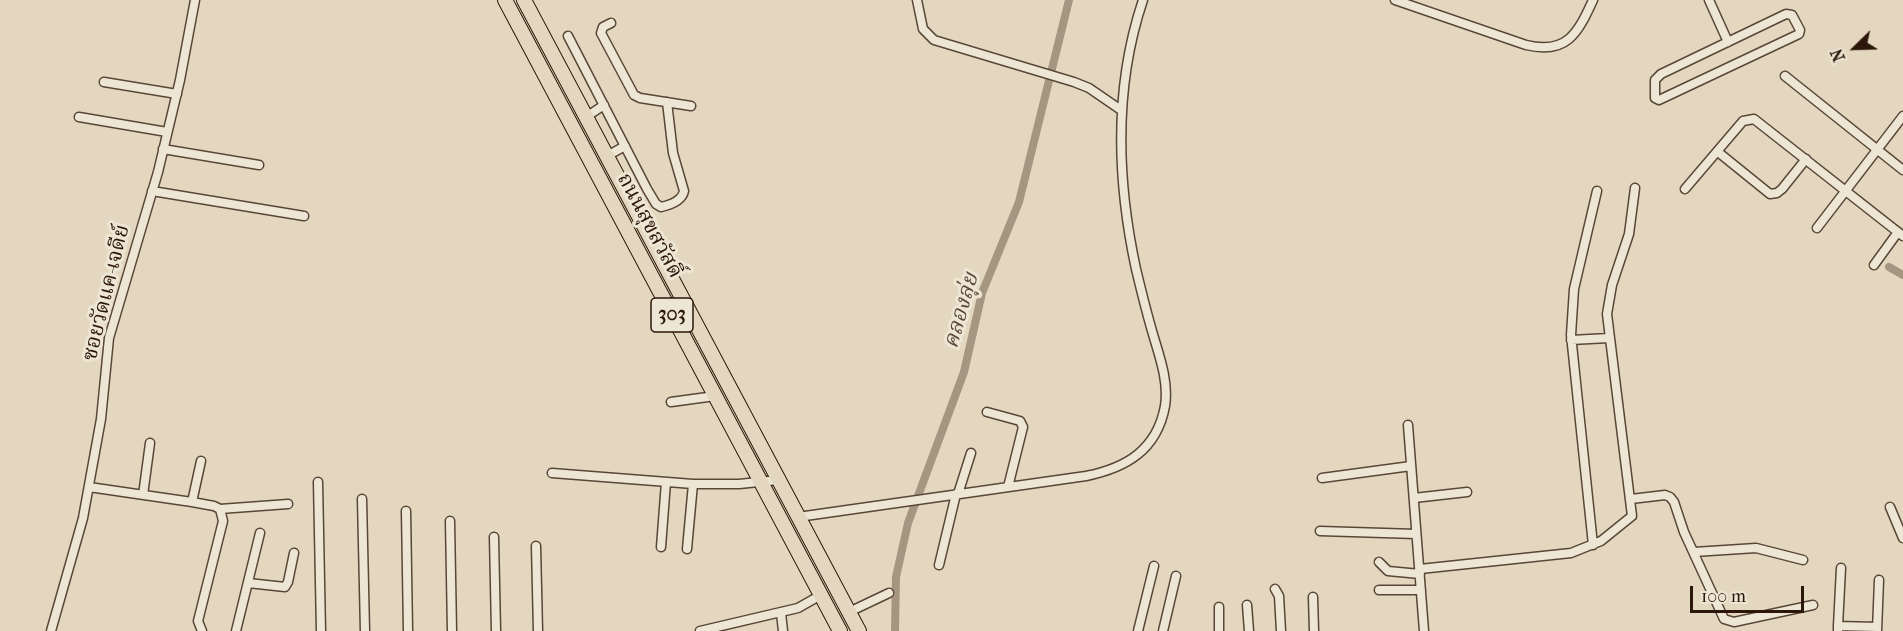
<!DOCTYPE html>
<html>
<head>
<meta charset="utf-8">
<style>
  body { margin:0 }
  #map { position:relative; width:1903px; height:631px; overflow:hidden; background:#e3d8bf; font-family:"IM FELL French Canon",serif }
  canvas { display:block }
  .north { position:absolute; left:1825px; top:18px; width:60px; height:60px; -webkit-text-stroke:4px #ede6d5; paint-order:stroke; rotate:247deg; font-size:16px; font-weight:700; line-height:24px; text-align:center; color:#2c160a }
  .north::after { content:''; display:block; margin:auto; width:21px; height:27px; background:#2c160a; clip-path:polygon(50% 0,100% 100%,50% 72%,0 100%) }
  .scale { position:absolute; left:1690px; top:586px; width:114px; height:27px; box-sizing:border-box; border:3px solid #2c160a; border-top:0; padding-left:8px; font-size:18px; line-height:21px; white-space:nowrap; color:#2c160a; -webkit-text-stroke:4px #ede6d5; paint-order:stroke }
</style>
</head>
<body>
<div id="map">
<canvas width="1903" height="631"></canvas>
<div class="north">N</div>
<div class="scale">100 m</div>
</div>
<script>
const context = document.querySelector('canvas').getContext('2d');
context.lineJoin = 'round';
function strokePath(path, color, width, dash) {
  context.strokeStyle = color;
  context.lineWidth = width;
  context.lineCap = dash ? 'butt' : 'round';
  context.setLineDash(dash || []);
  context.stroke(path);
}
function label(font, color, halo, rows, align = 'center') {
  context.font = font + ' "IM FELL French Canon","Noto Serif Thai",serif';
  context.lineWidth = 6;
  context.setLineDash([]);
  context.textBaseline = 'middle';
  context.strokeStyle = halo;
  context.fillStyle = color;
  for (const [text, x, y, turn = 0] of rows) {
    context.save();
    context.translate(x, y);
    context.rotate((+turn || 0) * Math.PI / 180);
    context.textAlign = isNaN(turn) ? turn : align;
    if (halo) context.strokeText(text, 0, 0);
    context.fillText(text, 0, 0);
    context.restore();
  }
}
const canal = new Path2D(`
  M1889,267L1903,275
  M895,631L896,577L908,523L964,372L982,293L1019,202L1069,0`);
const minor = new Path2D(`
  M917,0L923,29L934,40L1074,82L1089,88L1121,110
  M1395,0L1526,45C1567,55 1578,33 1593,0
  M1709,0L1728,42
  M1786,14L1792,15L1800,30L1799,34L1659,100L1655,98V80L1661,74Z
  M611,23L603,27L601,33L634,95L640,98L691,106
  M568,36L647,189L656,204L661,207C670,205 682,201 684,191L673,153L667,102
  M1785,76L1903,170
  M104,82L177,94
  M79,117L167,132
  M586,117L604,105
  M163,149L259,165
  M1718,152L1770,194L1777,193L1782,189L1806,159
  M607,156L625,146
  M1685,189L1743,121L1754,119L1903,236
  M152,191L304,216
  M1817,228L1903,116
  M1874,265L1898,232
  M1571,340L1609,338
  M671,402L715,396
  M987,412L1020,421L1023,427L1008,487
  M1408,425L1424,631
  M552,473L693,484H739L778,480
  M1322,478L1411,466
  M318,482L321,631
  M89,487L192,502L214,506L220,509L223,521L198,621L202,631
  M958,494L971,453
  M143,495L150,443
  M1414,498L1467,492
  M362,499L365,631
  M1631,499L1665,495L1670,497L1674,502L1684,532L1724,619L1734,622L1813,605
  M192,502L201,461
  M1890,507L1903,538
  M220,509L288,504
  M406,511L408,631
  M798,517L1086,476C1126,468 1157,450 1165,406C1169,381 1159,355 1152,331C1146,310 1141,290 1136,269C1117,181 1114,86 1143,0
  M450,521L452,631
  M1320,531L1416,534
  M494,537L496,631
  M1593,545L1571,335L1574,289L1597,191
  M536,546L538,631
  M661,547L666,482
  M687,549L693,484
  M1694,552L1756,548L1803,560
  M1379,562L1388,571L1420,574
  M939,565L956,494
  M1420,569L1571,553L1601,541L1632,516L1607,314L1612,285L1629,234L1635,188
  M248,583L285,587L288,582L294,553
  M1275,589L1279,596L1281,631
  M1379,590H1421
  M1313,597L1314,631
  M1247,605L1249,631
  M1219,607V631
  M849,612L889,593
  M781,613L783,631
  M1838,626L1841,568
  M51,631L83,518L101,419L109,338L158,172L180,80L195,0
  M236,631L260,533
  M700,631L798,608L821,595
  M1138,631L1154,566
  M1163,631L1176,576
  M1838,631V626L1877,627
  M1877,631L1879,580`);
const primary = new Path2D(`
  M505,0L840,631
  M524,0L859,631`);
const shields = [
  [672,315,42]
];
const shieldNames = [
  ["303",672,315]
];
const streetNames = [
  ["ถนนสุขสวัสดิ์",649,226,62],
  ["ซอยวัดแค-เจดีย์",107,293,-76]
];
const waterNames = [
  ["คลองลุ่ย",962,311,-74]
];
strokePath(canal, '#a59681', 8);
strokePath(minor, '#5a4637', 11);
strokePath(primary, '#2c160a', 16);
strokePath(minor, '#ede6d5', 8);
strokePath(primary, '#e3d8bf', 14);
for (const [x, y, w] of shields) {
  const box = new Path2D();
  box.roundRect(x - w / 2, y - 17, w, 34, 4.5);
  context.fillStyle = '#ede6d5';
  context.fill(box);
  strokePath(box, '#2c160a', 1.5);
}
label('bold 20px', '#2c160a', null, shieldNames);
label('21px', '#2c160a', '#ede6d5', streetNames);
label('italic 22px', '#5c493a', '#ede6d5', waterNames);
</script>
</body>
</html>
